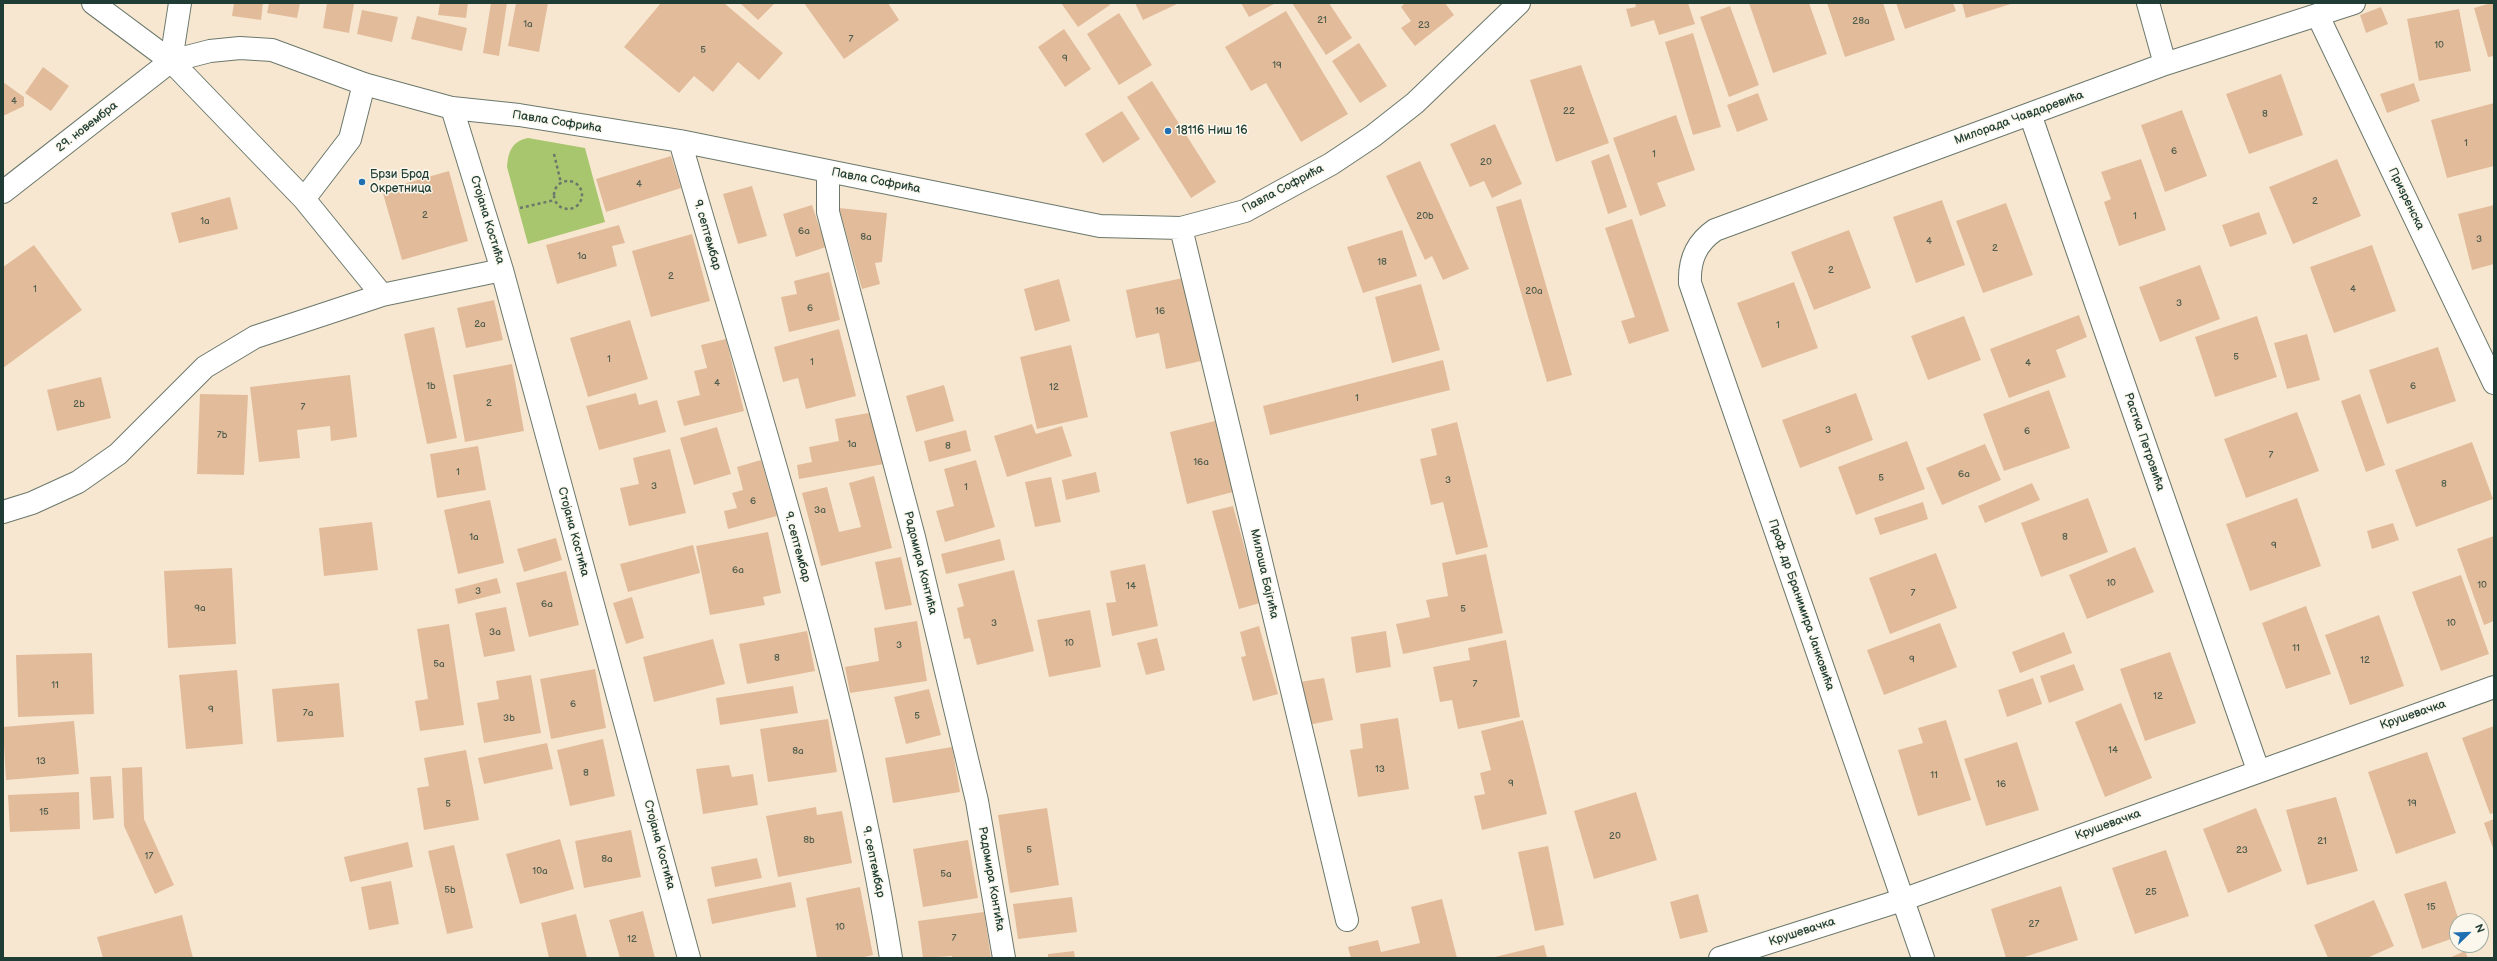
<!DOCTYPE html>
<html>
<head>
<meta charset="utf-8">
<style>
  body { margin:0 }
  #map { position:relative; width:2497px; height:961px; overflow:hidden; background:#f7e7d1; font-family:"Balsamiq Sans",sans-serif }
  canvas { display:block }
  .frame { position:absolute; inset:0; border:4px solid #1f3d34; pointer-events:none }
  .north { position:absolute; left:2449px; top:913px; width:40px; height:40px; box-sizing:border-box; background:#fbf7ec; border:1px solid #a3ada2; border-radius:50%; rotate:67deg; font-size:11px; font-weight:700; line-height:16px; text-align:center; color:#1f3d34 }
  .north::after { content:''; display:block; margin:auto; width:14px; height:18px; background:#1f6fb2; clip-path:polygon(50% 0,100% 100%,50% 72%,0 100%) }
</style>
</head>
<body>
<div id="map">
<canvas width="2497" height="961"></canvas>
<div class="frame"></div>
<div class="north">N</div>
</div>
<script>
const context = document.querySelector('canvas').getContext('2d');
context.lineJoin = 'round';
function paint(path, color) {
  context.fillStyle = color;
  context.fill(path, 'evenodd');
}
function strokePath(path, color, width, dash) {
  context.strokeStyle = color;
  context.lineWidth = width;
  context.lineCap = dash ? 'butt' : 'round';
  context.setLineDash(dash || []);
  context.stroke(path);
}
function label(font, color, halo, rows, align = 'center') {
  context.font = font + ' "Balsamiq Sans",sans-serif';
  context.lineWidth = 3;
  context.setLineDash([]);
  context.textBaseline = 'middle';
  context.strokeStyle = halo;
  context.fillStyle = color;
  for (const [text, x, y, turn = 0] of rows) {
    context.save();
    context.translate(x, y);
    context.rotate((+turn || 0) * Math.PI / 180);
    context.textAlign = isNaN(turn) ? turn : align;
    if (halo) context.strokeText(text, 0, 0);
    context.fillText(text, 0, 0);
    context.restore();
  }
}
const green = new Path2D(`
  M528,138L585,148L605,222L528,244L507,167C508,152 512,141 528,138Z`);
const building = new Path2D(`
  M234,3H263L261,20L232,16Z
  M269,3H300L297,18L267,13Z
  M327,3L354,4L349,33L323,28Z
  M440,3H468L466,18L438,15Z
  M491,3H507L499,56L483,53Z
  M516,3H548L539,52L508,46Z
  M661,3H724L783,53L759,80L738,62L713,92L694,76L679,93L624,47Z
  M740,3H774V4L758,20Z
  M804,3H888L899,20L844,59Z
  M1061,3H1109L1110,5L1078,27Z
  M1135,3H1179L1143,20Z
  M1241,3H1276L1249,17Z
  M1292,3H1329L1352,38L1326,55Z
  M1405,3H1445L1454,15L1415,46L1401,28L1411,21L1401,7Z
  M1635,3H1688L1695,24L1659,35L1654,20L1631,27L1626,9L1636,7Z
  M1749,3H1809L1827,54L1773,73Z
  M1827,3H1883L1895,40L1845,57Z
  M1896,3H1953L1956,11L1905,29Z
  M1962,3H2014L1966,18Z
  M2491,3H2494V56L2488,57L2474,8Z
  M1730,6L1759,85L1729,97L1700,17Z
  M2381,7L2388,24L2366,33L2360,15Z
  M2459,9L2471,71L2419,81L2407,19Z
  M362,10L398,17L392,42L357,34Z
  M1286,11L1348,114L1301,142L1266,83L1251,91L1225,47Z
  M1119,13L1152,65L1119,85L1087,34Z
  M417,16L467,28L462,51L411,39Z
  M1064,29L1091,69L1065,87L1038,47Z
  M1693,33L1721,127L1693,135L1665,42Z
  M1359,43L1387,86L1360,103L1332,61Z
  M1581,65L1609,143L1556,162L1530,80Z
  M43,67L69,86L51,111L25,93Z
  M2281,74L2303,135L2249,154L2226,94Z
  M1152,81L1216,182L1191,198L1127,97Z
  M3,82L24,97V106L3,116Z
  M2414,83L2420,101L2387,113L2380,94Z
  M1758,93L1768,120L1737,132L1727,105Z
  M2494,103V166L2447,178L2431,120Z
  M2182,110L2207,176L2165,192L2141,125Z
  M1122,111L1140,139L1103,163L1085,134Z
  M1676,115L1695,170L1657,183L1666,206L1640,216L1613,138Z
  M1495,124L1522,184L1492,198L1484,181L1470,187L1450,144Z
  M1609,154L1627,207L1608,214L1591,161Z
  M671,156L681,188L606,212L596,179Z
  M2141,159L2166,230L2119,246L2104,202L2111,199L2101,172Z
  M2337,159L2361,216L2293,244L2269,187Z
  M1420,161L1469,269L1443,280L1432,256L1425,260L1386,176Z
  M449,171L468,241L402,260L382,190Z
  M752,186L767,236L738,244L723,194Z
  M230,197L238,229L179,243L171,213Z
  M1521,199L1572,375L1547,382L1496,207Z
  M1942,200L1965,265L1916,283L1893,217Z
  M2006,203L2033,275L1983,293L1956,221Z
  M812,205L826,247L796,257L783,214Z
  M2494,205V264L2472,270L2458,214Z
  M839,208L887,213L882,262L875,263L880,284L862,289Z
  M2259,212L2267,234L2230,247L2222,225Z
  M1632,219L1669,331L1629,344L1621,321L1635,317L1605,228Z
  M619,225L625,243L612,246L617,266L557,284L546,245Z
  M1402,230L1417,276L1363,293L1347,247Z
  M1849,230L1871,288L1814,310L1791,252Z
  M692,234L710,301L651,317L632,251Z
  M34,245L82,310L3,368V267Z
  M2372,245L2396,311L2334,333L2310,267Z
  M2200,265L2220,319L2160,342L2139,287Z
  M829,272L840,320L789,332L781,297L797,294L794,281Z
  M1183,278L1201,361L1166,369L1159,333L1136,338L1126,290Z
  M1059,279L1070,321L1035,331L1024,289Z
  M1794,282L1818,348L1762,368L1737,303Z
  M1421,284L1440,350L1392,363L1375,297Z
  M494,300L503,340L466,348L457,308Z
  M2079,315L2087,337L2056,350L2066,377L2009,398L1990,349Z
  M1964,316L1981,360L1928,380L1911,336Z
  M2257,316L2277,377L2215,397L2195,337Z
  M630,320L648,379L588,397L570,338Z
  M434,327L457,438L427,444L404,334Z
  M839,329L856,396L806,409L798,378L783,382L774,347Z
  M2307,334L2320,380L2287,389L2274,343Z
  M726,339L744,411L684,426L677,401L700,395L694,371L707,368L701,345Z
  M1071,345L1088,417L1037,429L1020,357Z
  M2438,347L2456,401L2387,424L2369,370Z
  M1443,360L1450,390L1270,435L1263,406Z
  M512,364L524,431L465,442L453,375Z
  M350,375L357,437L331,441L330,426L297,430L300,458L259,462L250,387Z
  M101,377L111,418L57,431L47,390Z
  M944,385L954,421L916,432L906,396Z
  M2049,390L2070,448L2004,471L1983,414Z
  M636,393L639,405L657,400L666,432L599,450L586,406Z
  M1856,393L1873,440L1800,468L1782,420Z
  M200,394L248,395L244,475L197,474Z
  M2360,394L2385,465L2366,472L2341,401Z
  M874,412L884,464L799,479L797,465L812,462L809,447L839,441L835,419Z
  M2297,412L2319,471L2246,498L2224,439Z
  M1215,421L1233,492L1187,504L1170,432Z
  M1457,422L1488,547L1456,555L1443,502L1431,505L1420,459L1437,455L1431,429Z
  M1032,424L1036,434L1062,426L1072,456L1007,477L994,436Z
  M717,427L731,474L694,485L680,438Z
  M966,430L971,451L929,462L924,441Z
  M1907,441L1925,489L1856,515L1838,467Z
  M2472,442L2493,499L2416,527L2395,470Z
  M1985,444L2001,480L1942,505L1926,468Z
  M478,446L486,490L437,498L430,454Z
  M670,449L686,513L629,526L620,488L639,484L633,458Z
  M761,460L777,516L728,529L724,511L737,508L732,493L743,490L737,467Z
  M976,460L995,527L945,542L936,511L954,506L944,469Z
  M1096,472L1100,492L1066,500L1062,480Z
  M874,476L892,548L821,566L802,493L827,487L839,532L861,527L849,483Z
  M1051,477L1061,522L1035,527L1025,482Z
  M2032,483L2040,500L1985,523L1978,506Z
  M2088,498L2108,552L2041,577L2021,523Z
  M2297,498L2321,566L2250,591L2226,524Z
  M490,500L504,563L458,574L444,510Z
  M1923,502L1928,519L1880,535L1874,518Z
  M1233,506L1260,603L1239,609L1212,511Z
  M372,522L378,570L324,576L319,528Z
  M2393,523L2399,540L2372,549L2367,531Z
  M768,532L781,593L763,597L765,605L710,615L696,546Z
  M2494,536V621L2484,625L2457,549Z
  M556,538L562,560L524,572L517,549Z
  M1000,539L1005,560L946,574L941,554Z
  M693,545L700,573L628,592L620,564Z
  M2135,547L2154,592L2087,619L2069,575Z
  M1936,553L1957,608L1890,634L1869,578Z
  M1486,554L1503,633L1403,654L1396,624L1430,617L1426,600L1448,596L1442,563Z
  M901,557L912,605L885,610L875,562Z
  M1145,564L1158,626L1112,636L1106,603L1116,602L1110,571Z
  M232,568L236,644L168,648L164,571Z
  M1014,570L1034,651L977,665L970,638L964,639L957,608L964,606L958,584Z
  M566,571L579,625L529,637L516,583Z
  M2461,575L2489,654L2441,671L2412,592Z
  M497,578L501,593L458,604L455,589Z
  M632,597L644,638L626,644L613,603Z
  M2306,606L2331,674L2286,689L2262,623Z
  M506,607L515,651L484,657L475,613Z
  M1090,610L1101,667L1049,677L1037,620Z
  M2379,615L2404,686L2350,705L2325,635Z
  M917,621L927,681L850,693L845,667L879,661L874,628Z
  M1940,623L1957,667L1884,695L1867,650Z
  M449,624L464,725L420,731L415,701L428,699L417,629Z
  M1259,626L1278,694L1253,701L1241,657L1246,656L1240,632Z
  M807,631L815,671L747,684L739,644Z
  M1386,631L1391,667L1356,673L1351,637Z
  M2064,632L2072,653L2020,673L2012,652Z
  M1157,638L1165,670L1146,675L1137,643Z
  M713,639L725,684L654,702L643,657Z
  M1506,640L1520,717L1458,729L1452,700L1440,702L1433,667L1470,660L1468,648Z
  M2170,652L2196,723L2145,741L2120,669Z
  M92,653L94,714L18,717L16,655Z
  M2074,664L2084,690L2049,703L2040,676Z
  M595,669L606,728L551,739L540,679Z
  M237,670L243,744L186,749L179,675Z
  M531,675L541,733L484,743L477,703L499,699L496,681Z
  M1324,678L1333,720L1308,725L1300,682Z
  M2033,678L2042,704L2007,717L1998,690Z
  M339,683L344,737L277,742L272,689Z
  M793,686L798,713L720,725L716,698Z
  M929,689L941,735L906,744L894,697Z
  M2121,703L2152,778L2105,797L2075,722Z
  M1398,718L1409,789L1358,797L1350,750L1363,748L1360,724Z
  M828,719L837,772L768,782L760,729Z
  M1523,720L1547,814L1482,830L1474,796L1485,794L1480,773L1491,770L1481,731Z
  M1946,720L1971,800L1918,816L1898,750L1923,743L1918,728Z
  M74,721L79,774L6,780L3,727Z
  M2494,726V813L2490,814L2462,738Z
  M603,739L615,796L570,806L557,750Z
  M2017,742L2039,810L1986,826L1964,759Z
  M547,743L553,769L484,784L478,758Z
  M952,747L960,792L893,803L885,758Z
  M466,750L479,820L424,830L417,788L429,786L424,758Z
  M2427,752L2456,833L2396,854L2368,772Z
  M729,765L732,777L753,774L758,805L703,814L696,769Z
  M142,767L144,819L174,885L155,894L124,826L122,768Z
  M111,776L114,818L93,820L90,777Z
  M79,792L80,829L10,832L8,795Z
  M1636,792L1657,860L1594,879L1574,811Z
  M2336,797L2358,871L2307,885L2286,810Z
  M816,807L817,815L842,811L852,863L778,877L766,816Z
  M1047,808L1059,885L1010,893L998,815Z
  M2256,808L2282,871L2228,893L2203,829Z
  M2494,819V851L2484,823Z
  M631,830L641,877L584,888L575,841Z
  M560,839L574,889L520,904L506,854Z
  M968,840L978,898L923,907L913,849Z
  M408,842L413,867L350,882L344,857Z
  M454,845L473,928L447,934L428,851Z
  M1548,846L1564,925L1535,931L1518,852Z
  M2166,850L2189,916L2135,934L2112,868Z
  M757,858L762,878L715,887L711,867Z
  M391,881L399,924L369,930L361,887Z
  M2446,881L2459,921L2457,937L2422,949L2404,894Z
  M791,882L796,907L712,924L707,899Z
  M2061,886L2078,940L2021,958H2006L1991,909Z
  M860,887L873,955L860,958H817L806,898Z
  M1698,894L1708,932L1680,939L1670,902Z
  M1072,897L1077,932L1018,939L1013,904Z
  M1442,899L1457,958H1351L1348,947L1378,940L1381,952L1420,943L1411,907Z
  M2374,900L2394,946L2367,958H2328L2314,925Z
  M643,911L655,958H620L609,920Z
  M984,912L991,958H952V956L923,958L918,921Z
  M576,914L587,958H549L541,923Z
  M182,915L193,958H103L97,937Z
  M1544,945L1547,958H1495V957Z
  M1074,951L1075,958H1048V954Z
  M2465,951L2468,958H2449Z`);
const path = new Path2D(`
  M554,154L561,183
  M554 195a14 14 0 1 1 28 0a14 14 0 1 1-28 0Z
  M520,208L555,200`);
const minor = new Path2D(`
  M93,3L171,61L304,199L382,295
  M2148,3L2165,64
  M2318,16L2494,383
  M171,61L180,3
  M452,108L502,270L689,958
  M2030,114L2258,770
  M680,141C758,411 847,680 891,958
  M828,172V212L914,537L977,801L1004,958
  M3,192L171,61L210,51L240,48L272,50L364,84L452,108L519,115L680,141L1100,226L1181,228L1245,211L1331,164L1373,136L1415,103L1519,3
  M304,199L350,139L364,84
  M1181,228L1347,920
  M3,512L32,503L78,482L118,454L205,367L255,337L382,295L502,270
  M1720,958L1902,900L2494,687
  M1923,958L1690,283C1689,260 1696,243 1715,230L2165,64L2354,3`);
const markers = [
  [1168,131,4,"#1f6fb2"],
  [362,182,4,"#1f6fb2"]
];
const numberNames = [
  ["21",1322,20],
  ["28a",1861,21],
  ["1a",528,24],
  ["23",1424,25],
  ["7",851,39],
  ["10",2439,45],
  ["5",703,50],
  ["9",1065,58],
  ["19",1277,65],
  ["4",14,101],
  ["22",1569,111],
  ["8",2265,114],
  ["1",2466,143],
  ["6",2174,151],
  ["1",1654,154],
  ["20",1486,162],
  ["4",639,184],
  ["2",2315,201],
  ["2",425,215],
  ["20b",1425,216],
  ["1",2135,216],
  ["1a",205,221],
  ["6a",804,231],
  ["8a",866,237],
  ["3",2479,239],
  ["4",1929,241],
  ["2",1995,248],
  ["1a",582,256],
  ["18",1382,262],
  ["2",1831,270],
  ["2",671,276],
  ["1",35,289],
  ["4",2353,289],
  ["20a",1534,291],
  ["3",2179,303],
  ["6",810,308],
  ["16",1160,311],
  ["2a",480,324],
  ["1",1778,325],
  ["5",2236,357],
  ["1",609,359],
  ["1",812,362],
  ["4",2028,363],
  ["4",717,383],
  ["1b",431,386],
  ["6",2413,386],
  ["12",1054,387],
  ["1",1357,398],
  ["2",489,403],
  ["2b",79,404],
  ["7",303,407],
  ["3",1828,430],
  ["6",2027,431],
  ["7b",222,435],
  ["1a",852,444],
  ["8",948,446],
  ["7",2271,455],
  ["16a",1201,462],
  ["1",458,472],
  ["6a",1964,474],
  ["5",1881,478],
  ["3",1448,480],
  ["8",2444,484],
  ["3",654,486],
  ["1",966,487],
  ["6",753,501],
  ["3a",820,510],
  ["1a",474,537],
  ["8",2065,537],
  ["9",2274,545],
  ["6a",738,570],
  ["10",2111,583],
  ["10",2482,585],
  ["14",1131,586],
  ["3",478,591],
  ["7",1913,593],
  ["6a",547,604],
  ["9a",200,608],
  ["5",1463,609],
  ["3",994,623],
  ["10",2451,623],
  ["3a",495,632],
  ["10",1069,643],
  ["3",899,645],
  ["11",2296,648],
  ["8",777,658],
  ["9",1912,659],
  ["12",2365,660],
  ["5a",439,664],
  ["7",1475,684],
  ["11",55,685],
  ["12",2158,696],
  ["6",573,704],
  ["9",211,709],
  ["7a",308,713],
  ["5",917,716],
  ["3b",509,718],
  ["14",2113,750],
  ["8a",798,751],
  ["13",41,761],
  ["13",1380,769],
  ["8",586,773],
  ["11",1934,775],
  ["9",1511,783],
  ["16",2001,784],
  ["19",2412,803],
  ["5",448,804],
  ["15",44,812],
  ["20",1615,836],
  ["8b",809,840],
  ["21",2322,841],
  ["5",1029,850],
  ["23",2242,850],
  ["17",149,856],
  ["8a",607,859],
  ["10a",540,871],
  ["5a",946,874],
  ["5b",450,890],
  ["25",2151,892],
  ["15",2431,907],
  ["27",2034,924],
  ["10",840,927],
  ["7",954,938],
  ["12",632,939]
];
const streetNames = [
  ["Милорада Чавдаревића",2019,118,-20],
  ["Павла Софрића",557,122,9],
  ["29. новембра",87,127,-38],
  ["Павла Софрића",876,181,11],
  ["Павла Софрића",1283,189,-28],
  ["Призренска",2406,199,64],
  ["Стојана Костића",487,220,73],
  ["9. септембар",707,235,74],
  ["Растка Петровића",2144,442,71],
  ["Стојана Костића",573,532,75],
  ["9. септембар",797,547,75],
  ["Радомира Контића",920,563,76],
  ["Милоша Бајгића",1264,574,77],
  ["Проф. др Бранимира Јанковића",1801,605,71],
  ["Крушевачка",2413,715,-19],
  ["Крушевачка",2108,825,-20],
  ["Стојана Костића",659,845,75],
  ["9. септембар",873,862,78],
  ["Радомира Контића",991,879,80],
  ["Крушевачка",1802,932,-18]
];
const poiNames = [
  ["18116 Ниш 16",1176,131],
  ["Брзи Брод",370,175],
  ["Окретница",370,189]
];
paint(green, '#a8c66d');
paint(building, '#e2bc9a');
strokePath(minor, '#6b786b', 24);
strokePath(path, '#6b786b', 2.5, [3, 3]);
strokePath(minor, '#fff', 22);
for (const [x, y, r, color] of markers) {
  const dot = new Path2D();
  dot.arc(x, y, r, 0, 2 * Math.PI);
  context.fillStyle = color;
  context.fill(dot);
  strokePath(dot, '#fbf7ec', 1.5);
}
label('10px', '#505d4e', null, numberNames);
label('12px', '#1f3d34', '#fbf7ec', streetNames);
label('12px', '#1f3d34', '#fbf7ec', poiNames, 'left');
</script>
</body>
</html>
